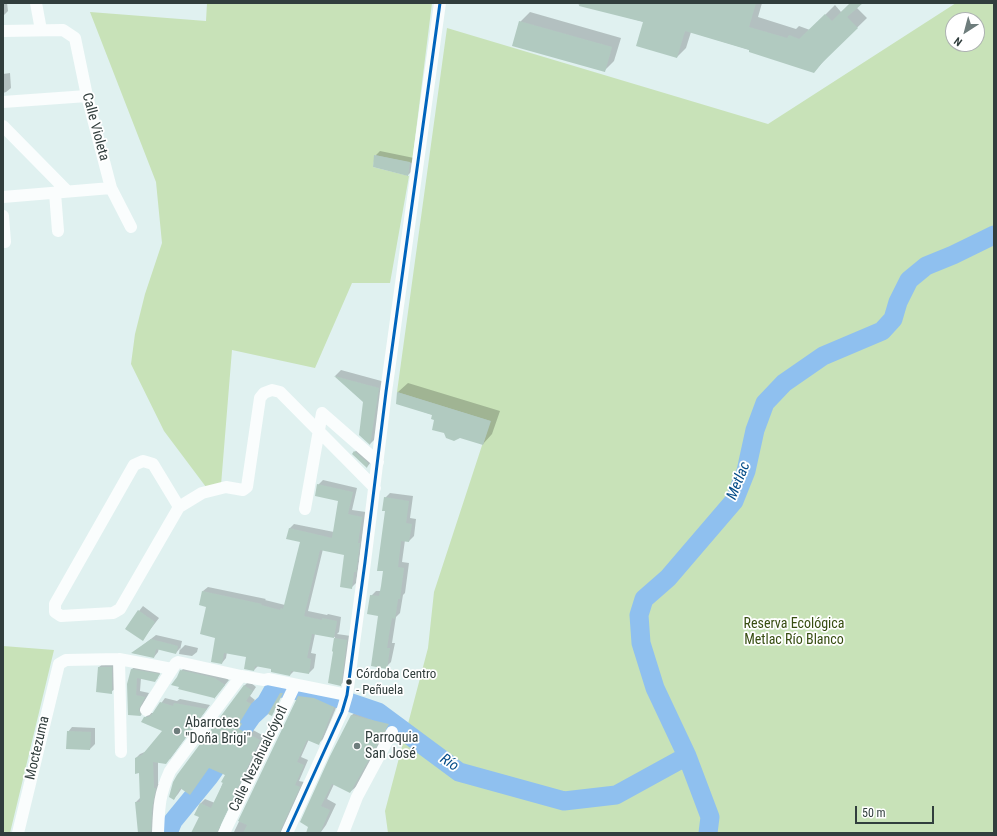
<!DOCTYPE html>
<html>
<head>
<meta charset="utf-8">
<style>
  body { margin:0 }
  #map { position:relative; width:997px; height:836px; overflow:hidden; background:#e0f1f0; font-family:"Roboto Condensed",sans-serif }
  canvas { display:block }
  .frame { position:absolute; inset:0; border:4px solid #313e3d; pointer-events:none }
  .north { position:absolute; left:945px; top:12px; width:40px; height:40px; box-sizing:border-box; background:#fff; border:1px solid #adb2b1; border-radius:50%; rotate:216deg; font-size:11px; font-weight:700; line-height:16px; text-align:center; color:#313e3d }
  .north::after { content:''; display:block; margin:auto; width:14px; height:18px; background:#6e7d7c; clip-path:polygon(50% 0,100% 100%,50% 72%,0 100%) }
  .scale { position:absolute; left:855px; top:806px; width:79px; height:18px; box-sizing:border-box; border:2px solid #313e3d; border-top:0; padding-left:5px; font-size:12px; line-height:14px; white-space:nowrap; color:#313e3d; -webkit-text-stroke:3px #fff; paint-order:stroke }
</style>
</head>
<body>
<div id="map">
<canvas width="997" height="836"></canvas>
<div class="frame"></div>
<div class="north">N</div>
<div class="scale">50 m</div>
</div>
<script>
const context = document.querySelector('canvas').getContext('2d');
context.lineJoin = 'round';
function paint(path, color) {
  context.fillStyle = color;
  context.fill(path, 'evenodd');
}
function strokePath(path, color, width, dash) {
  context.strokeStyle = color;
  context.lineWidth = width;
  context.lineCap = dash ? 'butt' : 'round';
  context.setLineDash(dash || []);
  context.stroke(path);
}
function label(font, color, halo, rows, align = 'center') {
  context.font = font + ' "Roboto Condensed",sans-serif';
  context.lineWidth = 3.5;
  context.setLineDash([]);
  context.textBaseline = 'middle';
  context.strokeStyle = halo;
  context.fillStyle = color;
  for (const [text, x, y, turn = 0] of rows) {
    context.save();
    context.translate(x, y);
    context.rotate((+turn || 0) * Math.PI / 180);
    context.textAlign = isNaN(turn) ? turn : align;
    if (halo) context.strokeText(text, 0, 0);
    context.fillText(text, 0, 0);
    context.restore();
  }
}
const green = new Path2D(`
  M207,3H432L412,163L375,155L373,167L409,176L390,283H352L315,368L232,350L221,485L206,487L164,431L131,364L135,334L145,294L162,243L156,182L90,12L206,21Z
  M956,3H994V833H388L385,811L428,648L434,592L490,421L397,392L447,28L768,124ZM953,20H977V44H953Z
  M3,646L54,650L10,833H3Z`);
const shadow = new Path2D(`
  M3,3H7L8,11L3,16Z
  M574,3H762L758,17L796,29L799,26L810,30L835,5L841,12L851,3H861L856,7L867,18L830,54L814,72L750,50L691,32L686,48L677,57L644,22Z
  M530,12L621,38L614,61L604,71L520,22Z
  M10,73L11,88L6,92L3,93V74Z
  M380,151L414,158L413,170L408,175L375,156Z
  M341,370L385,382L376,438L370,444L364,402L335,376Z
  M408,383L500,411L492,434L483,444L460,437L444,432L433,415L397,403L398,392Z
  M359,447L371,462L367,467L353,454Z
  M323,480L357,488L352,510L366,512L356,583L351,588L345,554L323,549L308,611L327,615L328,614L341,617L339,632L337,634L351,636L345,681L340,685L333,651L335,637L315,634L311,653L316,654L314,668L309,673L294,671L290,675L273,668L258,666L254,670L247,656L227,652L226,658L222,663L216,638L203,591L208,587L266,599L265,600L285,605L301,541L289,529L294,524L334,532L340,501L318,485Z
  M390,493L413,496L410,518L416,519L414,536L409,541L405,540L402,562L409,563L405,593L403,595L400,613L396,617L392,643H395L391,662L386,667L379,615L371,596L376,591H381L384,570L386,510L385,498Z
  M143,606L159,618L143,639L139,611Z
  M156,635L182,641L180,650L185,645L198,648L197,652L192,656L179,654L180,648L176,653L159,648L158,652L154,657L133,653Z
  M116,662V688L111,692L99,667L104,663Z
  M137,665L162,670L157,678H158L154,681L141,678L140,691L149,693L143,704L145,710L141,715L129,714L132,669Z
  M186,666L220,674L229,680L215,697L181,671Z
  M249,681L256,687L250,696L255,700L243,717L246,719L242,724L264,736L221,824L219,833H192L200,816L201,803L205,799L215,803L226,775L210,767L190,793L182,788L178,794L174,799L170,797L244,686Z
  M304,692L319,694L338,703L323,739L319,743L309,739L301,757L308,760L299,781L304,782L281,833H237L234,832L299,696Z
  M165,698L177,701L180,699L210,705L170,759L158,762V784H160L156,833H139L136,802L140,798V772L136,758L140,754L147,751L164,731L145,718L149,713H154Z
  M359,708L395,717L357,786L350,792L334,784L327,799L336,804L326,825L321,832L332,833H307L331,756L352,715Z
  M72,727L95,728V744L90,749L67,748L68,732Z`);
const river = new Path2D(`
  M168,833L173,821L209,777L252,716L266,703L275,687L331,696L378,712L459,772L564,801L616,795L687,756
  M708,833L710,817L687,756L655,688L641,643L639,615L644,599L668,578L734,501L746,471L755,430L765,403L784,383L823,356L882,331L893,319L898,302L909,280L926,266L953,255L994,235`);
const building = new Path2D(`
  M580,3H756L749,27L787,38L789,35L799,39L825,14L832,21L850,3H863L847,17L858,28L822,63L814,73L749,52V50L685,31L677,58L636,46L643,22L579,6Z
  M519,21L612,47L605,72L512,46Z
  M374,155L410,162L408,176L373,167Z
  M334,376L379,388L370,445L359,435L363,402Z
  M397,392L491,421L483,445L460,438L454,441L446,438L444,433L432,430L434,420L431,419L432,415L396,404Z
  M354,451L368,463L367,468L352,454Z
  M317,484L353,492L348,514L362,517L358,543H360L356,572H354L352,589L340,587L344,555L320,550L304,616L322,620V618L337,621L334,638L312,634L307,658L311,659L309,674L291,671L290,676L271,672V669L255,666L254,671L244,669L246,657L224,653L222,664L211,662L215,638L200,634L206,607L199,605L202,591L262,604L261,605L280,610L281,608L283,609L300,542L286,539L289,528L332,538L338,501L315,496Z
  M384,497L409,501L406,523L412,524L409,542L401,541L398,567L404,568L400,599H398L395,619L392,618L390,628L387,648H390L387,669L371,666L378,616L367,614L370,595L379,596L381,586L383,571H377L385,511H382Z
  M138,610L155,622L143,641L125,629Z
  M334,638L347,640L341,686L328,683L333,652L332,651Z
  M151,639L178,646L176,654L156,649L154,658L131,653Z
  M98,667H112V694L96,692Z
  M131,669L160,674L155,682L137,678L136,695L145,697L139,709L141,716L128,715L127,684Z
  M180,670L215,678L225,685L214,699V698L178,689L179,687L171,685L177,677Z
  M244,685L253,691L246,701L251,704L240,722L242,724L239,729L260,740L217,833H191L199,817L194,815L200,803L211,808L223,783L221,782L225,775L209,768L190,795L180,788L174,800L169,797L173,782L177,775Z
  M280,693H283L272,716L268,714Z
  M298,696L314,698L334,707L319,745L307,740L297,762L304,765L295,785L300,787L279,833H243L247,825L238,821Z
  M160,702L173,706L174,703L207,709L166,764L153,762L154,788H156L152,808L151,831L138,833L135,802H140L139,773L135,774V758L142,755L162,731L141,722L144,717H149L152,714Z
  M351,715L389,724L350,793L332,784L321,806L330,810L320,833H306L308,827L300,822L330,756Z
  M67,731L91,732L90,750L66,749Z`);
const minor = new Path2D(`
  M36,3L41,30
  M3,31L63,30L75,38L87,96L111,188L131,227
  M3,102L87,96
  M3,126L67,191
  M55,193L58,231
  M3,197L111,188
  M3,216L5,242
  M179,507L153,464L143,461L134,465L55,604V612L61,616L113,613L120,609L179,507L202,493L226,487L243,490L247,487L260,398L264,393L272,390L280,392L375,488
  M305,509L322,413L378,462
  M119,659L121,752
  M146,710L176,663L178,662L241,676L264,680L268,679L347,695
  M18,833L59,664L66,660L119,659L172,669
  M158,833C159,808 159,795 170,771L241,676
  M224,833L295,685
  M287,833L342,712L347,695L365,562L386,392L440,3
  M343,833L357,797L392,732`);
const bus1 = new Path2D(`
  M287,833L342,712L347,695L365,562L386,392L440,3`);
const markers = [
  [349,682,3.5,"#313e3d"],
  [177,731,4,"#6e7d7c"],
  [357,746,4,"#6e7d7c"]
];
const busNames = [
  ["Córdoba Centro",356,675],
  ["- Peñuela",356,691]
];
const streetNames = [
  ["Calle Violeta",95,127,75],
  ["Moctezuma",38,748,-77],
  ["Calle Nezahualcóyotl",259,759,-64]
];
const parkNames = [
  ["Reserva Ecológica",794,624],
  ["Metlac Río Blanco",794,640]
];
const poiNames = [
  ["Abarrotes",185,723],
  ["\"Doña Brigi\"",185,739],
  ["Parroquia",365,738],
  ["San José",365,754]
];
const waterNames = [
  ["Metlac",739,481,-68],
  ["Río",449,763,34]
];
paint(green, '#c8e2b8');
paint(shadow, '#0003');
strokePath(river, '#8fc0ef', 19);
paint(building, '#b1cac0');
strokePath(minor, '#fafdfd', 12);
strokePath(bus1, '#0065bd', 3);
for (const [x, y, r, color] of markers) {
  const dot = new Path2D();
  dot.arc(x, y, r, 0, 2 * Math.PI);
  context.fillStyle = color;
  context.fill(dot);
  strokePath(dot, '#fff', 1.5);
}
label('13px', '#313e3d', '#fff', busNames, 'left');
label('14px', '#313e3d', '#fff', streetNames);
label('14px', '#374d11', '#fff', parkNames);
label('14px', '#313e3d', '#fff', poiNames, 'left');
label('italic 15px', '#044c88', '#fff', waterNames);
</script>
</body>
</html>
